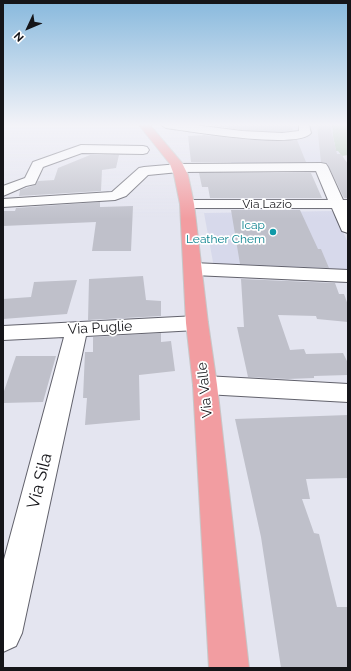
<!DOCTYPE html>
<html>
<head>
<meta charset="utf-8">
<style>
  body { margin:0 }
  #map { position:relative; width:351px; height:671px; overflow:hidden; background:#e4e5f0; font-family:Raleway,sans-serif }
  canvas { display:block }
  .frame { position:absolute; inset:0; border:4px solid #151519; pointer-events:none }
  .north { position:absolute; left:8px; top:8px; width:40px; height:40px; -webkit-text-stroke:3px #fff; paint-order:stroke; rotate:226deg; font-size:11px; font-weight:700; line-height:16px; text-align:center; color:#151519 }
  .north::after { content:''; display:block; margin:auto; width:14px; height:18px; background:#151519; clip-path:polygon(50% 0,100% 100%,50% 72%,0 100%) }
</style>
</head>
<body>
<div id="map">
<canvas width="351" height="671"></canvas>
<div class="frame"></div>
<div class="north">N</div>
</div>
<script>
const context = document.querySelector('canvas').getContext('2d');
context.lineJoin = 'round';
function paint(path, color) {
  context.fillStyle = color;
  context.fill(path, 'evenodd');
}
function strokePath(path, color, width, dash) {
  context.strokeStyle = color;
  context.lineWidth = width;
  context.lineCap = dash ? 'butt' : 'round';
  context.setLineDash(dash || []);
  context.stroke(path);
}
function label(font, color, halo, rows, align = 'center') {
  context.font = font + ' Raleway,sans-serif';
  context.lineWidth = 3.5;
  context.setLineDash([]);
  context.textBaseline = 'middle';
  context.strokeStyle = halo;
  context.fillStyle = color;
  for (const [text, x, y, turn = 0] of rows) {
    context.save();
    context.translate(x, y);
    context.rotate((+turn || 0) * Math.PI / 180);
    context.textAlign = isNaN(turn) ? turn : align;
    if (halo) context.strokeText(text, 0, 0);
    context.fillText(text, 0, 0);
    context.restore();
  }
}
const built = new Path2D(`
  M239,125H332L335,146L348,168L233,169L229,156H243L237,137L241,131Z
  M334,211L348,243V277L215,273L204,213Z`);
const green = new Path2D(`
  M332,125H348V155L342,156L338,151H336L333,136Z`);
const building = new Path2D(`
  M211,125H290L293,130L282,132L242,130Z
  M317,125H330L337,154H341L348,164V198H344L327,163L321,162Z
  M204,135L265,141L297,140L306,162H191L188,136Z
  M90,155H119L116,168L102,170L101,191L19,196L20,190L35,185L38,181L54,180L58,168Z
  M199,173H311L322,198H210L208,187H202Z
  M100,202V207L133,206L131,251H92L96,222L3,226V211H15L16,208Z
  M231,210H300L318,249H321L329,268L240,264Z
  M143,276L146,300L161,301V316L88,320L89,279Z
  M241,279L335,283L339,294H344L348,305V322L317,319L316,316L278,315L290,350L304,349L306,354L343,353L348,363V375L314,376V378L288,379L248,377L237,327H244Z
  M77,280L67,314L3,319V299L31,297L34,282Z
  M161,333V342L171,341L175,371L139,375L140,420L85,425L87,398H83L85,352H93V337Z
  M16,356H56L43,402L3,403V394Z
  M348,415V478L306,479L310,499H302L314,533L319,534L337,607H348V668H281L261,537L235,419Z`);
const minor = new Path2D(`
  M161,125H195L242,131L282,133L299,131V125H309L311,133C298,150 189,131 166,128Z
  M81,145L143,146L147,147L149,150L147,153L143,154L82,153L43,167L35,184L26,186L3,196V186L25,178L33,162Z
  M321,163L326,164L328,167L343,200H348V233L342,231L332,208H187L182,207L180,204L182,201L187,200H328L316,171L179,172L148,175L126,196L115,200L3,207V199L112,192L139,168L144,167L179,164Z
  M193,263L348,270V282L193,275L186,273L184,269L186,265Z
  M197,316L205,318L208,323L205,328L197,330L86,336L22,633L16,646L3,652V563L64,337L3,340V326Z
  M205,376L348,384V402L205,394L196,391L193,385L196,379Z`);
const major = new Path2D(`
  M139,125H150L182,163L188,175L194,204L208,323L217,385L249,668H209L193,385L186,323L180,204L174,175L170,164Z`);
const markers = [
  [273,232,4,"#0f9aa8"]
];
const farStreetnames = [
  ["Via Lazio",267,204]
];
const farCulturenames = [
  ["Icap",265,225],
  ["Leather Chem",265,239]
];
const streetNames = [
  ["Via Puglie",100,328,-3],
  ["Via Valle",205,390,-96]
];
const nearStreetnames = [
  ["Via Sila",40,481,-76]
];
paint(built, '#d7d9eb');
paint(green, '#abc4b0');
paint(building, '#bfc0ca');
strokePath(minor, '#62626c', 2);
strokePath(major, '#c7c7c8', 2);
paint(minor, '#fff');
paint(major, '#f29da1');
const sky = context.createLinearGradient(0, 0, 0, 219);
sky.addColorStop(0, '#88b9dd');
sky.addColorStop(0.57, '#f3f3f8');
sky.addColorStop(1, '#f3f3f800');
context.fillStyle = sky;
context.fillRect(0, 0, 351, 219);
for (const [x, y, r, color] of markers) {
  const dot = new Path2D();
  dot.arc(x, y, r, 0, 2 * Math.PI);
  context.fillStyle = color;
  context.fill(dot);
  strokePath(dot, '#fff', 1.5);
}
label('12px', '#151519', '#fff', farStreetnames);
label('12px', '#0d838f', '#fff', farCulturenames, 'right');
label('14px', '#151519', '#fff', streetNames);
label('17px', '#151519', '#fff', nearStreetnames);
</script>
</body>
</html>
